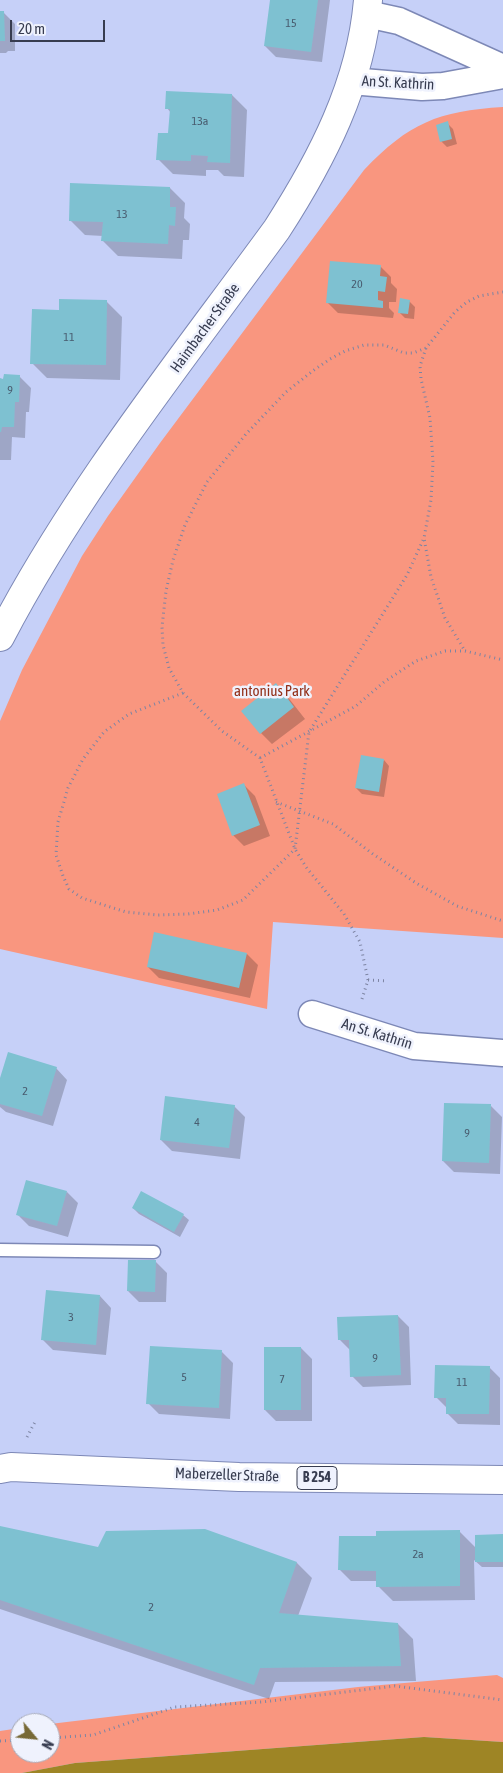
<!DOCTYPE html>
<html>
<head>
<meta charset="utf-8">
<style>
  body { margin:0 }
  #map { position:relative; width:503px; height:1773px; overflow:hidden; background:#c6d0f8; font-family:"Asap Condensed",sans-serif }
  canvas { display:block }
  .north { position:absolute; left:10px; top:1713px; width:50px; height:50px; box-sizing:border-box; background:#eff2fd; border:1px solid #a5a9b8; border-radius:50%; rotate:118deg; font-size:14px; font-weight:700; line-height:20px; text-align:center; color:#373c50 }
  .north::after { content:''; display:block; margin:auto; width:18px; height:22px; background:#776936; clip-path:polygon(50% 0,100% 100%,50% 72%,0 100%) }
  .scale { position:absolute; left:10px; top:20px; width:95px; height:22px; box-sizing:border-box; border:2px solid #373c50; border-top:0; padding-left:6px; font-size:15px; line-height:18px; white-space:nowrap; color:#373c50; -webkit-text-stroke:4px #eff2fd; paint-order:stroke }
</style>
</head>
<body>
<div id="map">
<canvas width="503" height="1773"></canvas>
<div class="north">N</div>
<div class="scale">20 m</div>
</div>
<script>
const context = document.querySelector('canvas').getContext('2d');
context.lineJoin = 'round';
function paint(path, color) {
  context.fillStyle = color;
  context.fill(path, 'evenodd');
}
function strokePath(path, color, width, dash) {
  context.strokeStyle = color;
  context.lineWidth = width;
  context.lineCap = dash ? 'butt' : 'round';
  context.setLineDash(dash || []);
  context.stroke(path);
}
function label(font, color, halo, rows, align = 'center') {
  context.font = font + ' "Asap Condensed",sans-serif';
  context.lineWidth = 5;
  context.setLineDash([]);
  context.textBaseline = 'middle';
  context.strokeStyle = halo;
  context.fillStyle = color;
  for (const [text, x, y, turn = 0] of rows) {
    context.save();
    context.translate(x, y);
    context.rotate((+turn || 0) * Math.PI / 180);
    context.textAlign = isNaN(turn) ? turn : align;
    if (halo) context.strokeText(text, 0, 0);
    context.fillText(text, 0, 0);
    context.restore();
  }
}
const green = new Path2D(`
  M503,107V938L273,922L267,1009L0,949V721L22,670L82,556L108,516L160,443L364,170C409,123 438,111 503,107Z
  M497,1675L503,1678V1742L424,1737L75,1763L22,1773H0V1731L20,1728V1753H50V1724L358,1687Z`);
const water = new Path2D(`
  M424,1737L503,1742V1773H22L75,1763Z`);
const shadow = new Path2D(`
  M0,0V13H4L15,24V51H8L6,53H0Z
  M271,0H330L322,62L276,57L265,46Z
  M232,95L247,110L244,177L224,176L218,170H206V176L173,174L158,159L170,135L171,113L167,108Z
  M447,123L453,129L457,144L447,147L441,141Z
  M170,188L185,203L184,218L190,224L189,240H183L182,259L118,256L103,241V236L85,235L70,220Z
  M380,266L391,277V283L397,289L396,302H389V308L394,313L393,318L338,313L327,302Z
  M409,301L415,307L414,319L405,318L399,312Z
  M107,302L122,317L120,380L47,378L32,363L60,311Z
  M20,377L31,388L29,412H26L25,438L12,437L11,460H0V380Z
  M276,685L287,696L305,719L272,744L261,733Z
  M384,760L389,766L384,797L362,794L356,788Z
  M244,785L255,796L270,836L244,846L233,835Z
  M247,954L258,965L250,998L159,978L148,967Z
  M56,1068L67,1080L53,1126L6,1112L0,1107V1083Z
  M234,1106L245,1117L240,1159L172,1151L161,1140Z
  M491,1106L502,1117L500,1174L454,1172L443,1161Z
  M67,1192L78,1203L68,1237L29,1226L18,1215Z
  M133,1208L183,1215L189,1220L180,1237L139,1214Z
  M156,1262L167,1273L166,1302H139L128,1291Z
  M100,1296L111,1308L106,1355L53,1350L42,1339Z
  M398,1316L409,1327L411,1385L363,1387L352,1376L351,1351L340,1340Z
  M301,1348L312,1359V1421H276L265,1410Z
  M222,1352L233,1363L230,1419L159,1414L148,1403Z
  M489,1367L500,1378V1425L458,1424L447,1413V1408L436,1397Z
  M0,1528L98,1548L204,1530L297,1563L312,1578L298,1616L398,1624L413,1639L416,1681L275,1682L269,1699L0,1609Z
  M459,1531L476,1548L503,1536V1567H482L474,1560L475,1600L393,1601L378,1586V1581H351L340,1570L375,1537Z`);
const building = new Path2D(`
  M270,0H318L311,52L264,46Z
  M0,11H4L5,41H0Z
  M166,91L232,94L230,163L207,162L208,156L191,155V161L156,160L158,133H168L170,109H165Z
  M448,121L452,139L440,142L436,125Z
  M70,183L170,187V207H176L175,226L169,225L168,244L101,241L103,222L69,221Z
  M330,261L381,265L380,276L387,277L385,292L378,291V300L383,301V308L326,303Z
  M400,298L410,300L408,314L398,313Z
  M59,299L107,300L106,365L30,364L32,309L59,310Z
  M4,374L20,375L19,402H15L14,427H2L1,432H0V378L3,379Z
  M276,683L294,707L260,734L241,711Z
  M361,755L384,759L379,792L355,788Z
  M244,783L260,825L232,836L217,794Z
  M154,932L247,953L239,988L147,967Z
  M8,1052L57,1067L42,1116L0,1104V1078Z
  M165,1096L235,1105L229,1148L160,1140Z
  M444,1103L491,1104L489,1163L442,1161Z
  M26,1180L67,1191L57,1226L16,1215Z
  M141,1191L184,1214L174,1232L132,1208Z
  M128,1260H156L155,1292L127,1291Z
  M46,1290L100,1295L96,1345L41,1340Z
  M398,1315L401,1375L350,1377L349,1340H338L337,1317Z
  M150,1346L222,1350L219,1408L146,1404Z
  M264,1347H301V1410H264Z
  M435,1365L490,1366L489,1414H446V1398H434Z
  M0,1526L98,1547L106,1531L205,1529L297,1562L279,1613L398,1623L401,1666L260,1668L254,1685L0,1600Z
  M460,1530V1586L376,1587V1571L338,1570L339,1536H376V1531Z
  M503,1534V1562H475V1535Z`);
const path = new Path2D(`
  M426,348L420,366L421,379L430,418L433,462L431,500L424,538L431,577L445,618L465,651
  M183,693L129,714L104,732L83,759L68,788L58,822L56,855L63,876L69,889L82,898L126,912L158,915L188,914L217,910L243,900L295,849L309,732L407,575L424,538
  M260,758L356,706L384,682L416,661L445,651H465L503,660
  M276,802L333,824L373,854L416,883L457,906L503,921
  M368,980L387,981
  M362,999L368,980L360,942L344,914L306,867L295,849L260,758L222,731L183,693L169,668L163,645L162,627L166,591L173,560L185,525L207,482L246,434L286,392L314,370L330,359L345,351L364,345H384L404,353H413L426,348L455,312L467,302L479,296L503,292
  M27,1437L36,1420
  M50,1738L93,1735L175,1707L262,1702L395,1686L503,1700
  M0,1741L20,1740`);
const service = new Path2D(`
  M0,1250L154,1252`);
const minor = new Path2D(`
  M367,14L399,21L503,68
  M351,81L422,87L443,86L503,75
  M312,1014L414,1046L503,1053`);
const secondary = new Path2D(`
  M0,637C76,491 180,362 277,229C322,159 361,84 368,0`);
const primary = new Path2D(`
  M0,1469L11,1467L239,1477L503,1480`);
const numberNames = [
  ["15",291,23],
  ["13a",200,121],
  ["13",122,214],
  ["20",357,284],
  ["11",69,337],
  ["9",10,390],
  ["2",25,1091],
  ["4",197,1122],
  ["9",467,1133],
  ["3",71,1317],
  ["9",375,1358],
  ["5",184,1377],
  ["7",282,1379],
  ["11",462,1382],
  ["2a",418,1554],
  ["2",151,1607]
];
const shields = [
  [317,1478,40]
];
const shieldNames = [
  ["B 254",317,1478]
];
const streetNames = [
  ["An St. Kathrin",398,83,3],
  ["Haimbacher Straße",205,328,-54],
  ["An St. Kathrin",377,1034,17],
  ["Maberzeller Straße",227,1475,2]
];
const parkNames = [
  ["antonius Park",272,691]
];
paint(green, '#f9967f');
paint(water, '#9e8525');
paint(shadow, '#0003');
paint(building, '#7ec1d1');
strokePath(service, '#7d88b6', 15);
strokePath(minor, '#7d88b6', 29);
strokePath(secondary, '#7d88b6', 30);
strokePath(primary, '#7d88b6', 30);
strokePath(path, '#7d84a2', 3, [1, 4]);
strokePath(service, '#fff', 12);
strokePath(minor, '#fff', 26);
strokePath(secondary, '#fff', 28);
strokePath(primary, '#fff', 28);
label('12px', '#495d70', null, numberNames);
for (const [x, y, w] of shields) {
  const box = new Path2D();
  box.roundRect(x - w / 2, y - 11.5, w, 23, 4);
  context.fillStyle = '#eff2fd';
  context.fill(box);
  strokePath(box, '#373c50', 1);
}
label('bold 14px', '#373c50', null, shieldNames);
label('15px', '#373c50', '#eff2fd', streetNames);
label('15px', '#93301a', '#eff2fd', parkNames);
</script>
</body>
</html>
